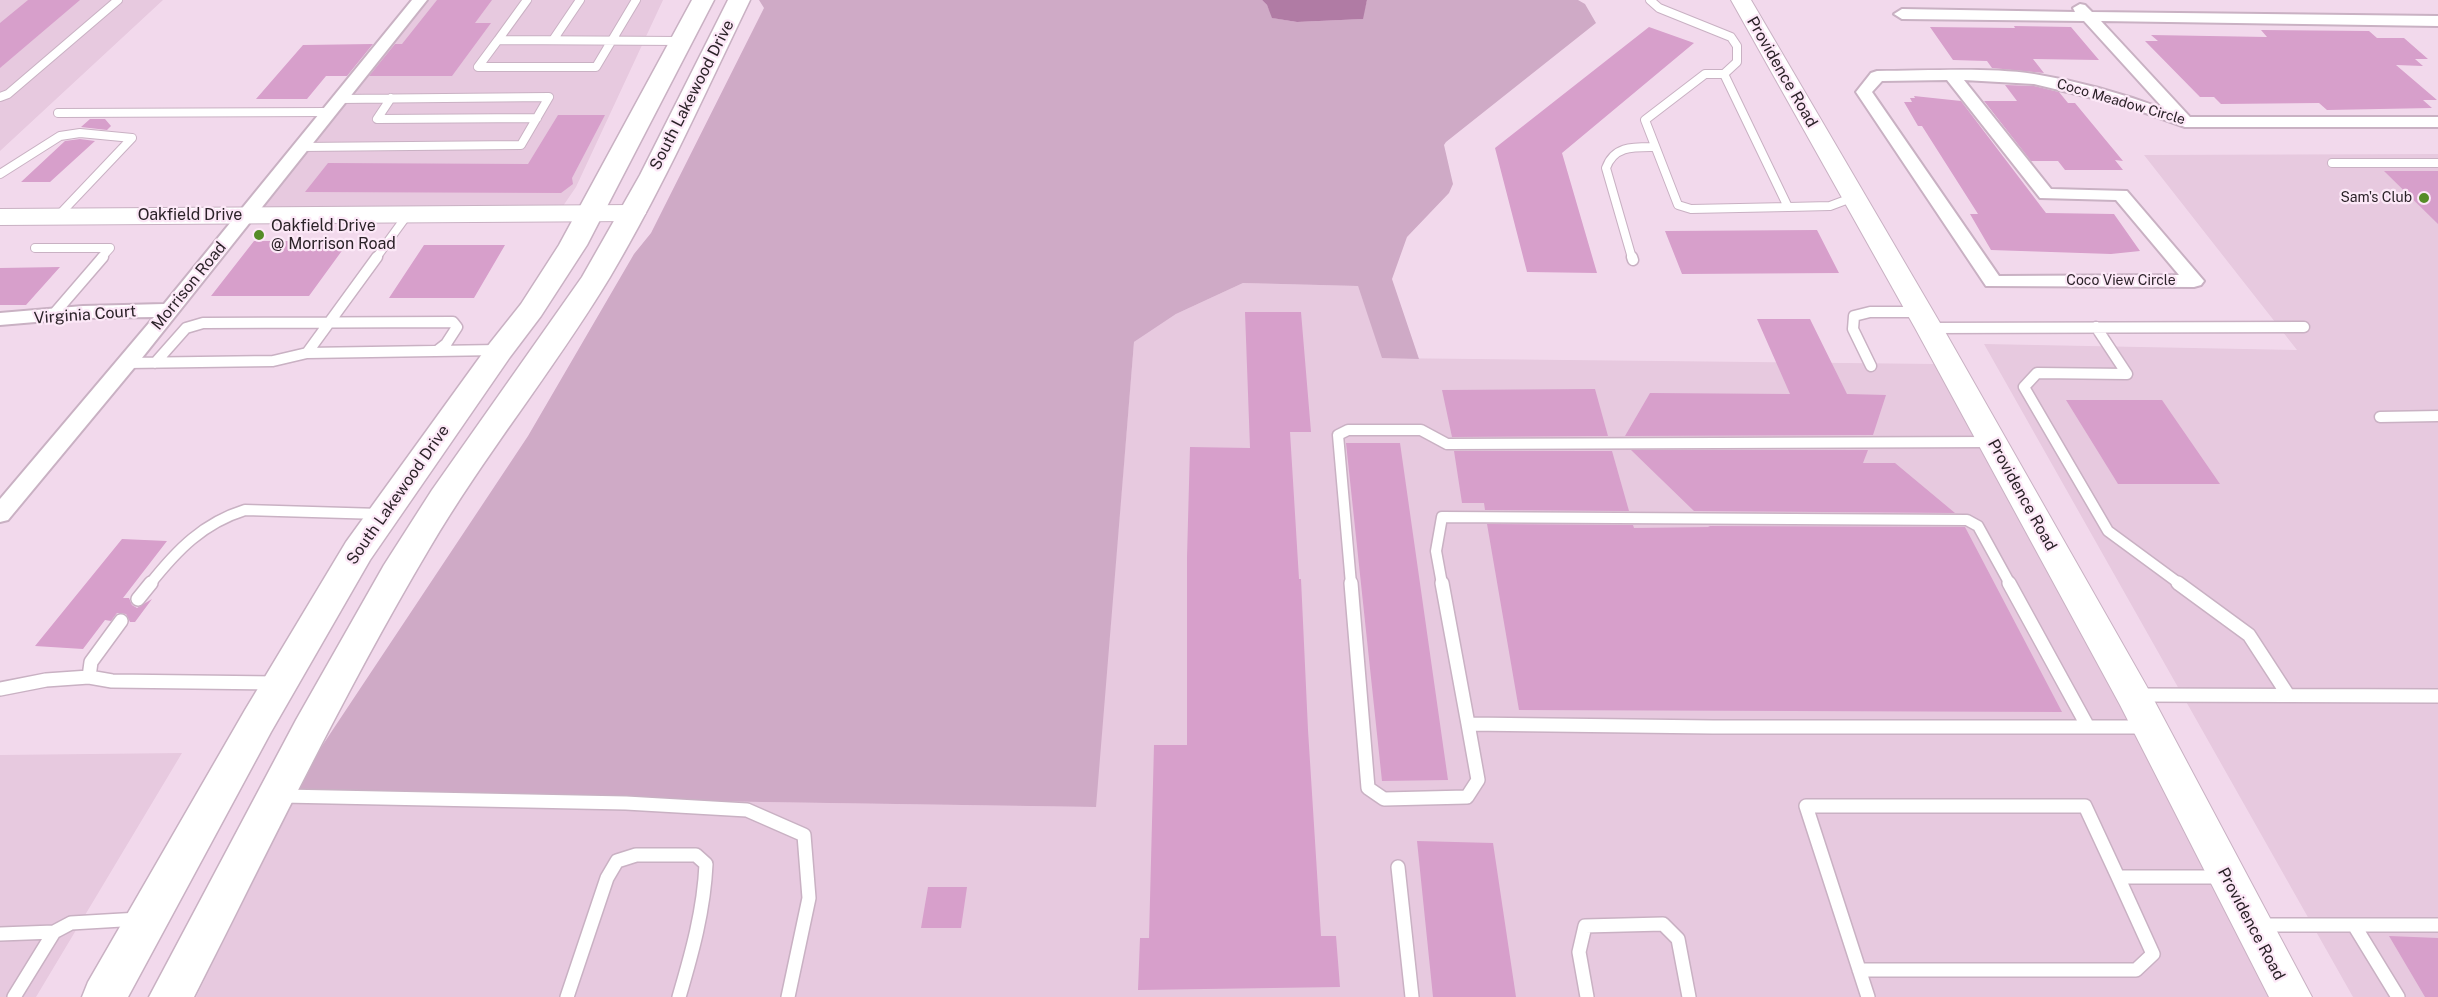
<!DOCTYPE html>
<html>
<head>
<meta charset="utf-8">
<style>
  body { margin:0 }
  canvas { display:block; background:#f2d9ec }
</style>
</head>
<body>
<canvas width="2438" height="997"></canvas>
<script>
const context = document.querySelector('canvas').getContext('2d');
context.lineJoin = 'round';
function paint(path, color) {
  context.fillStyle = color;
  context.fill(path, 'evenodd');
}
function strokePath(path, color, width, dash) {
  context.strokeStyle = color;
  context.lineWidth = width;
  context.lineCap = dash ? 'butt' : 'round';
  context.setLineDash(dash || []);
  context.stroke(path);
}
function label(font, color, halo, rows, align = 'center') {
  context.font = font + ' "Public Sans",sans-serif';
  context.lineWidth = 4.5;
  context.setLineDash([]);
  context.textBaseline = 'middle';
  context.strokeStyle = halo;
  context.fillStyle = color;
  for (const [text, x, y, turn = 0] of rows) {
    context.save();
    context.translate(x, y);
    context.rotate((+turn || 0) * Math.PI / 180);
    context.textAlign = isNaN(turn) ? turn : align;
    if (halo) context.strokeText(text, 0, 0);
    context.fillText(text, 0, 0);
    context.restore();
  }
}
const built = new Path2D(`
  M0,0H163L0,151Z
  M429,0H663L576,187L563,206L263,208Z
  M2438,154V997H2353L1984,344L2297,350L2144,155Z
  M1243,283L1358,286L1383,358L1937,364L2118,695L2272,997H196L296,795L1095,807L1134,342L1176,314Z
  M182,753L36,997H0V755Z`);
const green = new Path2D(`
  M759,0H1262L1267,5L1273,18L1297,22L1362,19L1367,0H1578L1585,4L1596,23L1446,142L1444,145L1453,184L1449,193L1407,237L1392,279L1419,359L1382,358L1358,286L1243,283L1176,314L1134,342L1096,807L296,795L314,758L528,436L634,254L651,233L764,8Z`);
const water = new Path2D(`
  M1262,0H1367L1363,19L1297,22L1272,18L1267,5Z`);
const building = new Path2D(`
  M28,0H80L0,68V23Z
  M437,0H492L475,23H491L452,76H369L395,44H402Z
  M2014,26L2071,27L2099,60L2033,59L2044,73L1992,68L1987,61L1953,60L1930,27L2015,28Z
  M1649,27L1694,43L1562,153L1597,273L1527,272L1495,148Z
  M2261,30L2369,31L2377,38H2404L2428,59H2415L2423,66L2396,65L2437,100H2423L2432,108L2327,110L2319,103L2221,104L2214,97H2200L2145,41H2158L2151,35L2267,37Z
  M373,44L347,76H326L307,99H256L303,45Z
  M2005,85L2034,86L2059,92L2068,103H2075L2123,161L2115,160L2123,170H2065L2058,161H2031L1984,101H2017Z
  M1914,96L1961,101L2046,213L2114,214L2140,251L2111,254L1991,250L1970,214H1978L1922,126H1918L1904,102H1912L1910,98H1915Z
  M558,115H605L572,178L573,184L561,193L305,192L328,163L528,164Z
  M90,119H105L111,126L107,130L81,127Z
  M80,139L95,141L50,182H21L65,141Z
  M2384,171H2438V224Z
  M1817,230L1839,273L1682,274L1665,231Z
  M254,241H349L309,296H211Z
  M424,245H505L474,298H389Z
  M60,267L26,305H0V268Z
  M1245,312H1301L1311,432H1290L1299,579H1301L1308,730L1321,936H1336L1340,987L1138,990L1140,938H1149L1154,745H1187V557L1190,447L1250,448Z
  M1757,319H1810L1847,394L1886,395L1873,435L1625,436L1650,393L1790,394Z
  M1595,389L1608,436L1452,437L1442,390Z
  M2066,400H2162L2220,484H2118Z
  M1346,443H1400L1448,780L1382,781Z
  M1631,450H1868L1863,463H1895L1955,513L1694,511Z
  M1454,451H1612L1629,511L1485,510L1484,503H1462Z
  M1487,524L1633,525L1634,528L1710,527L1708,526L1965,527L2062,712L1519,710Z
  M122,539L167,541L123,598H129L132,605L137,608L152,599L135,622H130L126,614L117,613L111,621L105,620L83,649L35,646Z
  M1417,841L1493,843L1516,997H1433Z
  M928,887H967L961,928H921Z
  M2389,936L2438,938V997H2425Z`);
const laneFar2 = new Path2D(`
  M527,0L498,40L682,41
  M1650,0L1659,8L1731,37L1737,46V62L1724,74
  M498,40L478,67H596L636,0
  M553,40L580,0
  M1705,74H1724L1788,207L1691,209L1678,205L1645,120Z
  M0,97L8,94L118,0
  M391,98L377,119L537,118
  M58,113L329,112
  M301,147L521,145L549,97L340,99
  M2332,163H2438
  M0,174L60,136L80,133L132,138L58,216
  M1788,207L1830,206L1854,197
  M35,248H110L101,258
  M376,258L408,214
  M1632,258L1606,168C1614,146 1633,147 1654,147`);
const laneFar1 = new Path2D(`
  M1632,257L1633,260
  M53,315L103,257
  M2096,327L2127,374L2037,373L2024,387L2108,531L2180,584
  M1929,328L2304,327
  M307,353L377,257
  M127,363L273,361L307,353L499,350
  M155,363L186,328L203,323L453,322L457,327L446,344L437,351
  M1871,366L1853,329L1854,316L1870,312H1920
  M2380,417L2438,416
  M150,584C177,550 203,523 245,510L380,514
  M1351,584L1338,435L1348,430H1421L1447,444L1989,442
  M1442,584L1436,551L1442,517L1967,520L1978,526L2010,584`);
const lane = new Path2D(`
  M1351,583L1368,788L1384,799L1467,797L1478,780L1468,724L1713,727H2143
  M1442,583L1468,724
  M2009,583L2088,727
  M2178,583L2249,635L2288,695
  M138,599L151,583
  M121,621L91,662L89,677L112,681L275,683
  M0,689L46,680L89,677
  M2138,695L2438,696
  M283,796L626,803L747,810L804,835L809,898L788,997
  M1398,867L1412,997
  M2260,925H2438
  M2354,925L2398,997
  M0,934L54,932
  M1859,970H2136L2153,954L2118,877
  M14,997L54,932L71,923L139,919
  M567,997L607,878L617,861L636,855H696L706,864C704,910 692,953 679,997
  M1587,997L1579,952L1585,926L1663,924L1678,939L1689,997
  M1868,997L1806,806H2085L2118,877H2220`);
const street = new Path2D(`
  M412,0H427L134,368L8,520L0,522V499L154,317L83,318L0,325V313L83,306L164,304Z
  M2080,4L2085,5L2092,12L2438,16V26L2101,21L2190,117H2438V127H2185L2126,106L2034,84L1964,80L2051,189L2127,191L2204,281L2201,285L2194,287L1986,286L1856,92L1871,73L1877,71C1926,71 1986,67 2034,74C2077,81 2124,94 2164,109L2084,21L1902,19L1894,14L1902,9L2075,12L2073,8ZM1947,80L2040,198L2116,200L2179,275L1999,276L1872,92L1882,81Z`);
const secondary = new Path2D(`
  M1731,0H1751L1943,328L2146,685L2312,997H2269L2120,705L1915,328Z
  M633,205L642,208L646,213L642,218L633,221L0,225V209Z`);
const primary = new Path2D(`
  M692,0H714L587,245L541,316L510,357L370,560L271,732L128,997H82L88,982L245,710L346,542L490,343L521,304L559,245Z
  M728,0H750C705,93 663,188 610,277C554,370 484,455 429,549C343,694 270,847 194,997H149L296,720L384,565L432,490L582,277L640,175Z`);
const markers = [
  [2424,198,6,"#558c27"],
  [259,235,6,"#558c27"]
];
const farStreetnames = [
  ["Coco Meadow Circle",2121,102,16],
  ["Coco View Circle",2121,281]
];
const farPoinames = [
  ["Sam's Club",2412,198]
];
const streetNames = [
  ["Providence Road",1782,72,60],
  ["South Lakewood Drive",692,95,-63],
  ["Oakfield Drive",190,215],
  ["Morrison Road",189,286,-51],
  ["Virginia Court",85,315,-4],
  ["South Lakewood Drive",398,495,-55],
  ["Providence Road",2022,495,61],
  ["Providence Road",2251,924,62]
];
const poiNames = [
  ["Oakfield Drive",271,226],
  ["@ Morrison Road",271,244]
];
paint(built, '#e7c9df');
paint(green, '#cfaac6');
paint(water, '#b07ba4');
paint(building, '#d79fcb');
strokePath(laneFar2, '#c9b1c3', 10);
strokePath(laneFar1, '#c9b1c3', 13);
strokePath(lane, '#c9b1c3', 16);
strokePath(street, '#c9b1c3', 4);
strokePath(secondary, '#c9b1c3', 2);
strokePath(primary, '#c9b1c3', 3);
strokePath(laneFar2, '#fff', 8);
strokePath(laneFar1, '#fff', 10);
strokePath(lane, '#fff', 13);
paint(street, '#fff');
paint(secondary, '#fff');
paint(primary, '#fff');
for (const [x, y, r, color] of markers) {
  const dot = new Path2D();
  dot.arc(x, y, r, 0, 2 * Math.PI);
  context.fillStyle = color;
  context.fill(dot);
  strokePath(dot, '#fce8f7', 2);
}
label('14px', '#2b2228', '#fce8f7', farStreetnames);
label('14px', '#2b2228', '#fce8f7', farPoinames, 'right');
label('16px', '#2b2228', '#fce8f7', streetNames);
label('16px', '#2b2228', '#fce8f7', poiNames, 'left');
</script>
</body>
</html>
